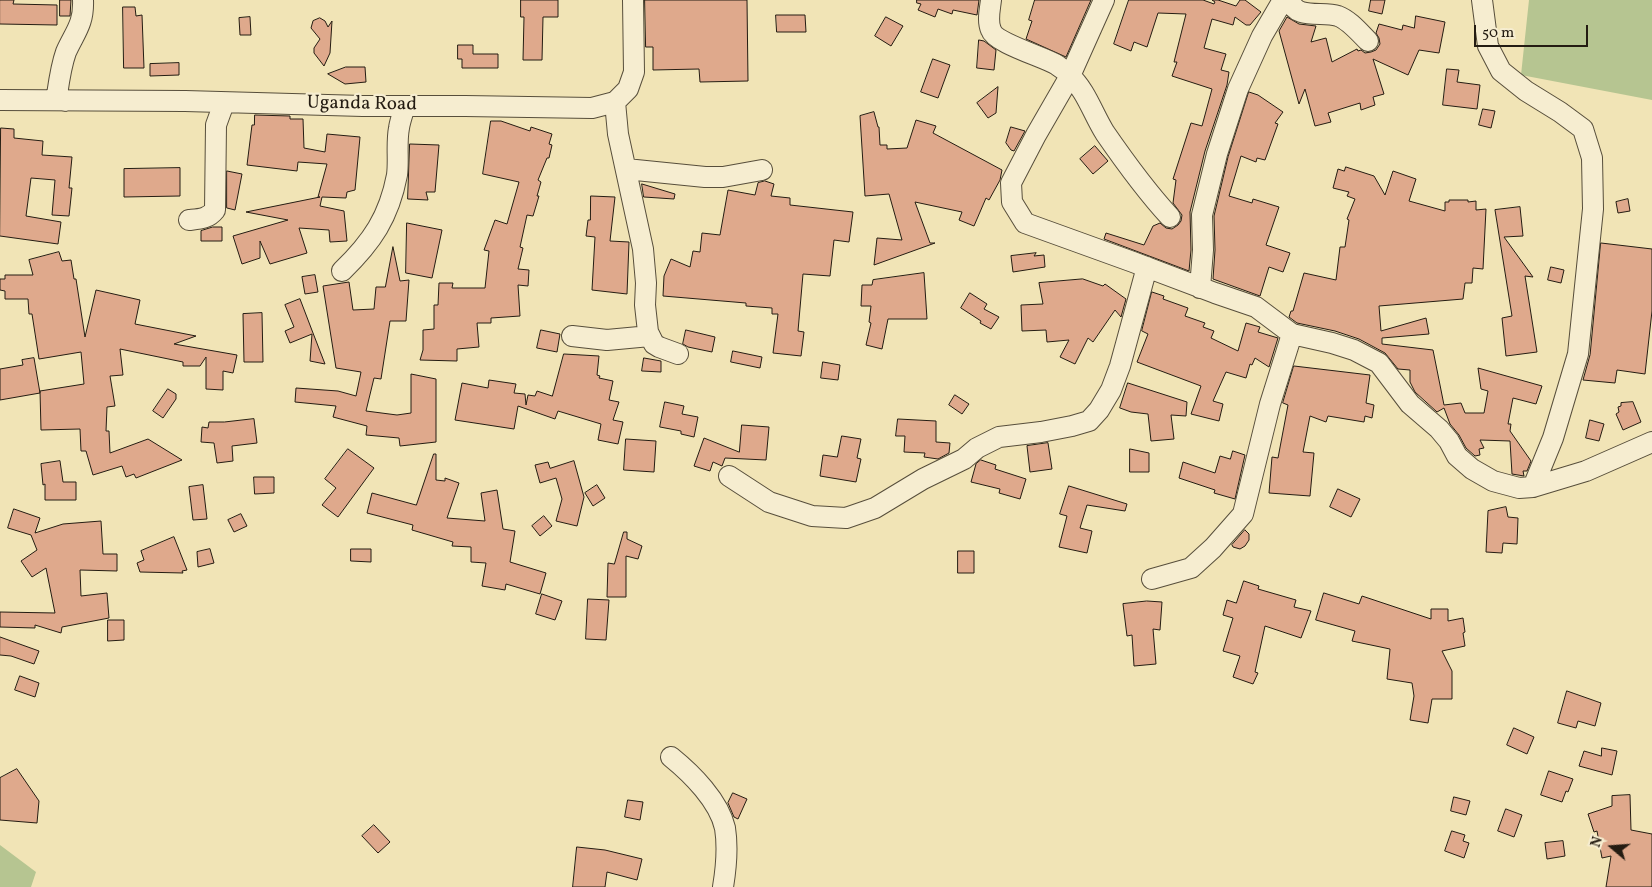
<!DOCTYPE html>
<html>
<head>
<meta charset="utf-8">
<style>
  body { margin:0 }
  #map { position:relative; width:1652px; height:887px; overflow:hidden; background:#f1e4b6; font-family:Vollkorn,serif }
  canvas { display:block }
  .north { position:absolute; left:1587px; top:822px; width:50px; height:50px; -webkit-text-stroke:4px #f6edd0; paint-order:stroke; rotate:288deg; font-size:14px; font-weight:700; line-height:20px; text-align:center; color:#241c12 }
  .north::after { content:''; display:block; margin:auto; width:18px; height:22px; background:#241c12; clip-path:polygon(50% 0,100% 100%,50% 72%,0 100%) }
  .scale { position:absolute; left:1474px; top:25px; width:114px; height:22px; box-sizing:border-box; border:2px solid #241c12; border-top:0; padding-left:6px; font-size:15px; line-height:18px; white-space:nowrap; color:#241c12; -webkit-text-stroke:4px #f6edd0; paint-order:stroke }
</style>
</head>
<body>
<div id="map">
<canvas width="1652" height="887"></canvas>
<div class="north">N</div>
<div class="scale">50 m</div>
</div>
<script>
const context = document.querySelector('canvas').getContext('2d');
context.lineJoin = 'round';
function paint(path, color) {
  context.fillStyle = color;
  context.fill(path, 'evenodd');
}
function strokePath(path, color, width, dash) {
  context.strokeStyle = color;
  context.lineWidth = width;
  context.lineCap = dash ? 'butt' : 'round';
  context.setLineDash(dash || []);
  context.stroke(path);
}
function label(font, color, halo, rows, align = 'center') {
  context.font = font + ' Vollkorn,serif';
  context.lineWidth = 4.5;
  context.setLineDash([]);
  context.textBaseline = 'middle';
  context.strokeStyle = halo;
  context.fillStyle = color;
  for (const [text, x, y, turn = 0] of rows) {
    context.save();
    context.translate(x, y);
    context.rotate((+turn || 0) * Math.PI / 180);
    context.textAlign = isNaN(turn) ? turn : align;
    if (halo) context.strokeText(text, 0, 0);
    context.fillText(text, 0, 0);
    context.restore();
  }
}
const green = new Path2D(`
  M1529,0H1652V100L1521,75Z
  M0,845L36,872L31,887H0Z`);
const building = new Path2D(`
  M0,0H14L13,4L57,5V25L0,24Z
  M60,0H71L70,16H60Z
  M521,0H558V17H543L542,60H523L524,17H521Z
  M645,0H747L748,81L700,82L699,69L653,70V47H646Z
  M917,0H979L977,15L953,10L952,14L938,9L935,17L918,10L921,4L917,3Z
  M1035,0H1091L1066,57L1026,39L1032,21L1029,20Z
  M1129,0H1203L1214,4L1215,2L1212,0H1218L1236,6L1240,0H1245L1261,12L1250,25H1246L1235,17L1233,25L1212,19L1204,48L1226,54L1221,70L1229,72L1227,85L1205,151L1190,212L1191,250L1189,271L1104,239L1106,233L1144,245L1153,226L1160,223L1166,228L1172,229L1178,225L1181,221L1182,215L1173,203L1176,180L1173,179L1191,123L1202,126L1212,89L1172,76L1177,62H1174L1186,14L1158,13L1147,47L1134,42L1131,51L1114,44Z
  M1371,0H1385L1382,14L1369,11Z
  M123,7H135L136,16L142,15L144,68H124Z
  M776,15H805L806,32H777Z
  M1416,16L1445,22L1439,53L1419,50L1408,75L1373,59L1384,94L1373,97L1375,105L1361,110L1360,103L1328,113L1331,122L1315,126L1305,89L1299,104L1279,31L1287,17L1299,24L1316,26L1311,42L1326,38L1332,62L1357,49L1358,51L1361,50L1365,53L1371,52L1376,50L1380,44L1379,38L1376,33L1379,24L1402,30L1403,25L1414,28Z
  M250,17L251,35H240L239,18Z
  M886,17L903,26L891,46L875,36Z
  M320,18L325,21L328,27L332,21L330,53L324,66L314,53V48L320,39L311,28L313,21Z
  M979,40L984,41L996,50L994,70L977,68Z
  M458,45H473V54H498V68H462V59H458Z
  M933,59L950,65L938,98L921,92Z
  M179,63V75L150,76V64Z
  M346,67H365L366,82L345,84L328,74Z
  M1447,69L1459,70L1457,82L1480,85L1477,109L1443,105Z
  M998,87L996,113L988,118L977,103Z
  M1249,92L1258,95L1283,112L1275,123L1278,124L1265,160L1257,158L1256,162L1241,156L1229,196L1252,203L1253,199L1279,207L1266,245L1290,253L1283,272L1269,267L1260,296L1213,279L1215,250L1214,216L1228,157Z
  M1483,109L1495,111L1491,128L1479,125Z
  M874,112L878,127H879L880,145H887V149L907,148L916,120L936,126L933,133L1002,170L1000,180L989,200L986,198L974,226L959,220L962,212L915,202L930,243H935L874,265L877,238L902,240L889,194L865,196L860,116Z
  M255,115L290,116V119H303L304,148L325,152L327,134L360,137L355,190L347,192L346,198L322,197L320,206L344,211L347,241L330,242L329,230L299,228L307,253L270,264L260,241V258L242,264L233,236L288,220L246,212L320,197H318L327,164L298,162L297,171L247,165L252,125H254Z
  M491,121H501L530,131L531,127L552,134L549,144L552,145L549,158H547L538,180L541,182L537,196H539L533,216L527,215L520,247L523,248L518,269L529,270L528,286L518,285L520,316L491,318V323H477L479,347L457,349V361L420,360L423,350V330L434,329V305H438L439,283H453L452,288H485L489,251L484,250L495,220L507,224L519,182L483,174Z
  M1011,127L1025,131L1014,151L1011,150L1006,143Z
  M1,128L14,129V138L43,141L42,155L72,157L69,188H72L69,216L52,215L55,180L31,178L26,216L61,222L58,244L0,236Z
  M410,144L439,145L435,192H426L428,200L408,199Z
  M1095,146L1108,161L1093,174L1080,159Z
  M1346,167L1374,176L1385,195L1393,171L1416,179L1409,201L1445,211V202H1449V200H1468V202L1476,201V210L1486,209L1483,269L1473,268L1472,283H1465L1463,299L1379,306L1381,331L1426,318L1429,334L1382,338V344L1433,350L1444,405L1461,403L1465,413H1484L1488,391L1481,389L1478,368L1542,386L1536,404L1513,398L1508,424H1511L1510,431L1531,461L1527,471H1523L1524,476L1512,474L1510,441L1480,440L1484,448L1479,449L1480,455L1475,456L1466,448L1459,435L1450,424L1444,408L1437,412L1415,392L1410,382V370L1398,369L1385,353L1359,339L1335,331L1297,323L1289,317L1291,311H1293L1304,273L1336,280L1340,247H1345L1349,220L1347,219L1355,199L1347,196L1349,192L1333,188L1338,169L1344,171Z
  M180,168V196L124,197V169Z
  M227,171L242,174L235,210L227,208Z
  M765,181L774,184L771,196L790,198V205L853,212L849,242L834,240L830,276L803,274L798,331L804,332L801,356L773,353L778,314H772V308L746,306V303L663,296L664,276L671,259L690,267L693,251L700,252L702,233L720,235L728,190L755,195L758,183Z
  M642,184L675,194L674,199L644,197Z
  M591,196L615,197L610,241L629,242L627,294L592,290L595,237L586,236L588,220H590Z
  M1628,199L1630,211L1618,213L1616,202Z
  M1520,207L1523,236L1504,237L1533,277L1525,276L1537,352L1506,356L1502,318L1512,316L1495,210Z
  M407,223L442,230L432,278L406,273Z
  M213,227H222V241H201V231Z
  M1601,243L1652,249V311L1645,374L1617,370L1615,383L1583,380L1590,355Z
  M393,247L400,281L409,280L406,321H390L381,379L374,378L366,411L397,415L411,413V374L436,379V442L400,446L399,438L366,435L367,426L333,417L336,406L295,402L296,388L338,391L356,396L361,372L336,368L323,286L349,282L353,310L374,309L376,287H385Z
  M59,252L62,261L71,260L74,279H76L85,337L96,290L140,300L135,324L196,336L174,344L237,355L233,373L223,371V390L206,389V357L200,366H183V362L120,349L123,375L110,376L115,406L107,407L106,431H109L110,453L148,439L182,460L136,478L134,474L126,477L122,466L93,475L86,451H81L80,429L41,430L40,391L84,384L81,352L39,359L32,314H29L28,299H5V291L0,290V279H5V275H33L29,260Z
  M1036,253L1034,256L1044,255L1045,267L1013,272L1011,256Z
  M1551,267L1564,270L1561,283L1548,280Z
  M924,273L927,319H888L882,349L866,345L871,323L869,322L871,306H861L862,285H872L873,280Z
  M315,275L318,292L305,294L302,277Z
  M1083,279L1103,286L1105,284L1126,299L1121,317L1115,310L1093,342L1088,338L1075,364L1060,357L1069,340L1047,342L1046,330L1022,331L1021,305L1043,304L1039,283Z
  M1152,292L1164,296L1163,299L1188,308L1185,316L1205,323L1203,327L1214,331L1211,338L1238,351L1246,323L1260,327L1258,332L1278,338L1269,367L1255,358L1252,365L1250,364L1246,378L1226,372L1213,401L1223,404L1219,421L1191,414L1201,386L1137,362L1148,334L1142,331Z
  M970,293L987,304L984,309L999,317L991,329L980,323L981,321L961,308Z
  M300,299L313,333L325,364L310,361L312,334L290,343L285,331L294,327L285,305Z
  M262,313L263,362H244L243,314Z
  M541,330L560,334L557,352L537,348Z
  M686,330L715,337L712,352L688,347L683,344Z
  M733,351L762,357L760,368L731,362Z
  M564,354L599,356L597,375L600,376L599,378L613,381L609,400L619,402L613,420L623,422L618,444L598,440L601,424L558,411L555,419L518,406L514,429L455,420L462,383L488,388L489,380L516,384L514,393L525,394L526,405L528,395L535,396L537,391L552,396Z
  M34,358L40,393L0,400V369L23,365L22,360Z
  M644,358L661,361V372L642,371Z
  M823,362L840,365L838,380L821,378Z
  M1294,366L1370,375L1366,403L1374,405L1372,418L1365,416L1364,422L1328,416L1326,422L1310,416L1303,452L1314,453L1310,496L1269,493L1272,457L1278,458L1288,405L1283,403Z
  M1128,383L1187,402L1186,416L1171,415L1174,439L1151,441L1148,414L1131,412L1120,408Z
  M168,389L176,394V399L163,418L153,411Z
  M955,395L969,404L962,414L949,405Z
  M665,402L684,406L682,414L698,417L694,437L681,434V431L660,427Z
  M1633,402L1641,422L1623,430L1616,414L1619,412L1618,407L1621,406V403Z
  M254,419L257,443L232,446L233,461L217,463L214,443L201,442L202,427L208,428L209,422H224Z
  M898,419L936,421V442L950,443L949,453L938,459L924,457L925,453L904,452L905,436H896Z
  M1590,420L1604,424L1599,441L1586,438Z
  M742,425L769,427L766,460L725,458L722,466L713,462L710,471L694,466L704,438L739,452Z
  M842,436L861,439L857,458L861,459L856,482L820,476L823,455L837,457Z
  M626,439L656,441L654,472L624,470Z
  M1048,443L1052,469L1030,472L1027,446Z
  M348,449L374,468L338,517L322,505L336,488L325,479Z
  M1130,449L1149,453V472H1130Z
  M1233,451L1245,455L1235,499L1214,493L1215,490L1179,478L1183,462L1215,473L1220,456L1230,459Z
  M434,454H436V480L445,481V478L459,483L447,518L485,521L481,493L497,490L503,529L515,531L510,562L546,573L540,594L506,584L505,590L482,586L486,563L471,562V547L452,546L453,542L412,530L413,525L367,513L372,493L416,505Z
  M981,460L996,465L995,469L1026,479L1020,499L999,493L1000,489L971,482L976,464Z
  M60,461L63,482H76V500H45V484L43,485L41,464Z
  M574,461L584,497L577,526L556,521L562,499L556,478L540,483L535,465L548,462L550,468Z
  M254,477H274V493L255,494Z
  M203,485L207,519L193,520L189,487Z
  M597,485L605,498L593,506L585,493Z
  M1069,486L1127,504L1125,511L1087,505L1080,528L1092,531L1087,553L1059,547L1067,516L1060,514Z
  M1338,489L1360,499L1351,517L1330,507Z
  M1506,507L1508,517L1518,518L1517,544L1503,543L1502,553L1486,552L1488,511Z
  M14,509L40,518L35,533L63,524L101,521L103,554H117V571L80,570L81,596L107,593L109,618L62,627L61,633L35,625V628L0,627V612L55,613L46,568L32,577L21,561L37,550L31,535L8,528Z
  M241,514L247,526L234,532L228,520Z
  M544,516L552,526L540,536L532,526Z
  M1245,530L1249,534V540L1245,546L1240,549L1233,547L1232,545Z
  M624,532H627V539L642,546L638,559L626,556V597H607L608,563L614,564Z
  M174,537L187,570L182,571L183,573L140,572L137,563L144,560L141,551Z
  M210,549L214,563L198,567L197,552Z
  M351,549H371V562L351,561Z
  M958,551H974V573H958Z
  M1244,581L1259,586L1258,589L1296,600L1294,607L1311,611L1301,638L1265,626L1255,672L1258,673L1253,684L1233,677L1240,656L1223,651L1233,618L1223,615L1227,600L1236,603Z
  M1324,593L1359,604L1362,596L1431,619V609H1448V621L1463,618L1465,632L1463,633L1465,646L1442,651L1452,671V699H1432L1428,723L1410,720L1414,696L1412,683L1387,679L1390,649L1352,641L1355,631L1316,620Z
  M542,594L562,601L555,620L536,614Z
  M588,599L609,600L606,640L586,639Z
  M1147,601L1162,602L1160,630L1153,629L1156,664L1134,666L1132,635L1127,636L1123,604Z
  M108,620H124V640L108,641Z
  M0,637L39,651L34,664L11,656L0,655Z
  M20,676L39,683L35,697L15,690Z
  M1567,691L1601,703L1595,726L1578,721L1576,728L1558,723Z
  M1514,728L1534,737L1527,754L1507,745Z
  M1602,748L1617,751L1612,775L1579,766L1584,751L1601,756Z
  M17,769L39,801L37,823L0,820V778Z
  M1549,771L1573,779L1568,792L1566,791L1562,802L1541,795Z
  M733,793L747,799L738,819L734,817L728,803Z
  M1630,795L1631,830L1652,834V887H1606L1611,856L1602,858L1597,831L1594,832L1588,814L1612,806V796Z
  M1454,797L1470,801L1466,815L1451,811Z
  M628,800L643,802L640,820L625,817Z
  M1506,809L1522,815L1514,837L1498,831Z
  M374,825L390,842L378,853L362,836Z
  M1452,831L1465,835L1463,841L1469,843L1464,858L1445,851Z
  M1563,841L1565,856L1547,859L1545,843Z
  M577,847L605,850L642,859L637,880L607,872L605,887H573Z`);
const minor = new Path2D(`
  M991,0C990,9 987,21 991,30C995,43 1044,57 1057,65C1061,68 1066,71 1069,75C1086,90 1093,114 1105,133C1125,162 1146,191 1170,217
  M1104,0L1070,76L1036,135L1011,183L1012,202L1025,223L1133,262L1215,293L1256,307L1292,334L1332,343L1354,350L1379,363L1410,404L1439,429L1449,441L1457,456L1472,469L1493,481L1519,488L1533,487L1586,471L1652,442
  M1290,0C1295,20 1322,11 1338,16C1349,20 1359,32 1368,41
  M1482,0L1488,46L1501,71L1526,91L1560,112L1583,129L1592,158L1593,209L1578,354L1553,438L1533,487
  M0,100L185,101L363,106H465L592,108L615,102L628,89L634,72L633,0
  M65,101L57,95C59,81 61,66 66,52C75,32 84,24 83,0
  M615,102L618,134L643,249L646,283L645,305L648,332L654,344L659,347L678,354
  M626,169L705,177H723L762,170
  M189,220C199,219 208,219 215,210L216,125L224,103
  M342,271C372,242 389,217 397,175C399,160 396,144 399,128C400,121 403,113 405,106
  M1200,288L1203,250L1202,215L1217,154L1238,89L1262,36L1283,0
  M572,336L607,340L650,336
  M729,476L769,502L812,516L846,518L875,508L923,479L964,459L977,448L999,437L1041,432L1072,426L1089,421L1099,410L1111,390L1120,366L1147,267
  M1152,579L1191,568L1213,548L1243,514L1270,404L1292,334
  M671,757C692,774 719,801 725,828C728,847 726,869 723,887`);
const streetNames = [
  ["Uganda Road",362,105,1]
];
paint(green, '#b6c591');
paint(building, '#dfa98c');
strokePath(building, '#241c12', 1);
strokePath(minor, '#574e3b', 22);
strokePath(minor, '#f6edd0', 20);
label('19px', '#241c12', '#f6edd0', streetNames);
</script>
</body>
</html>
